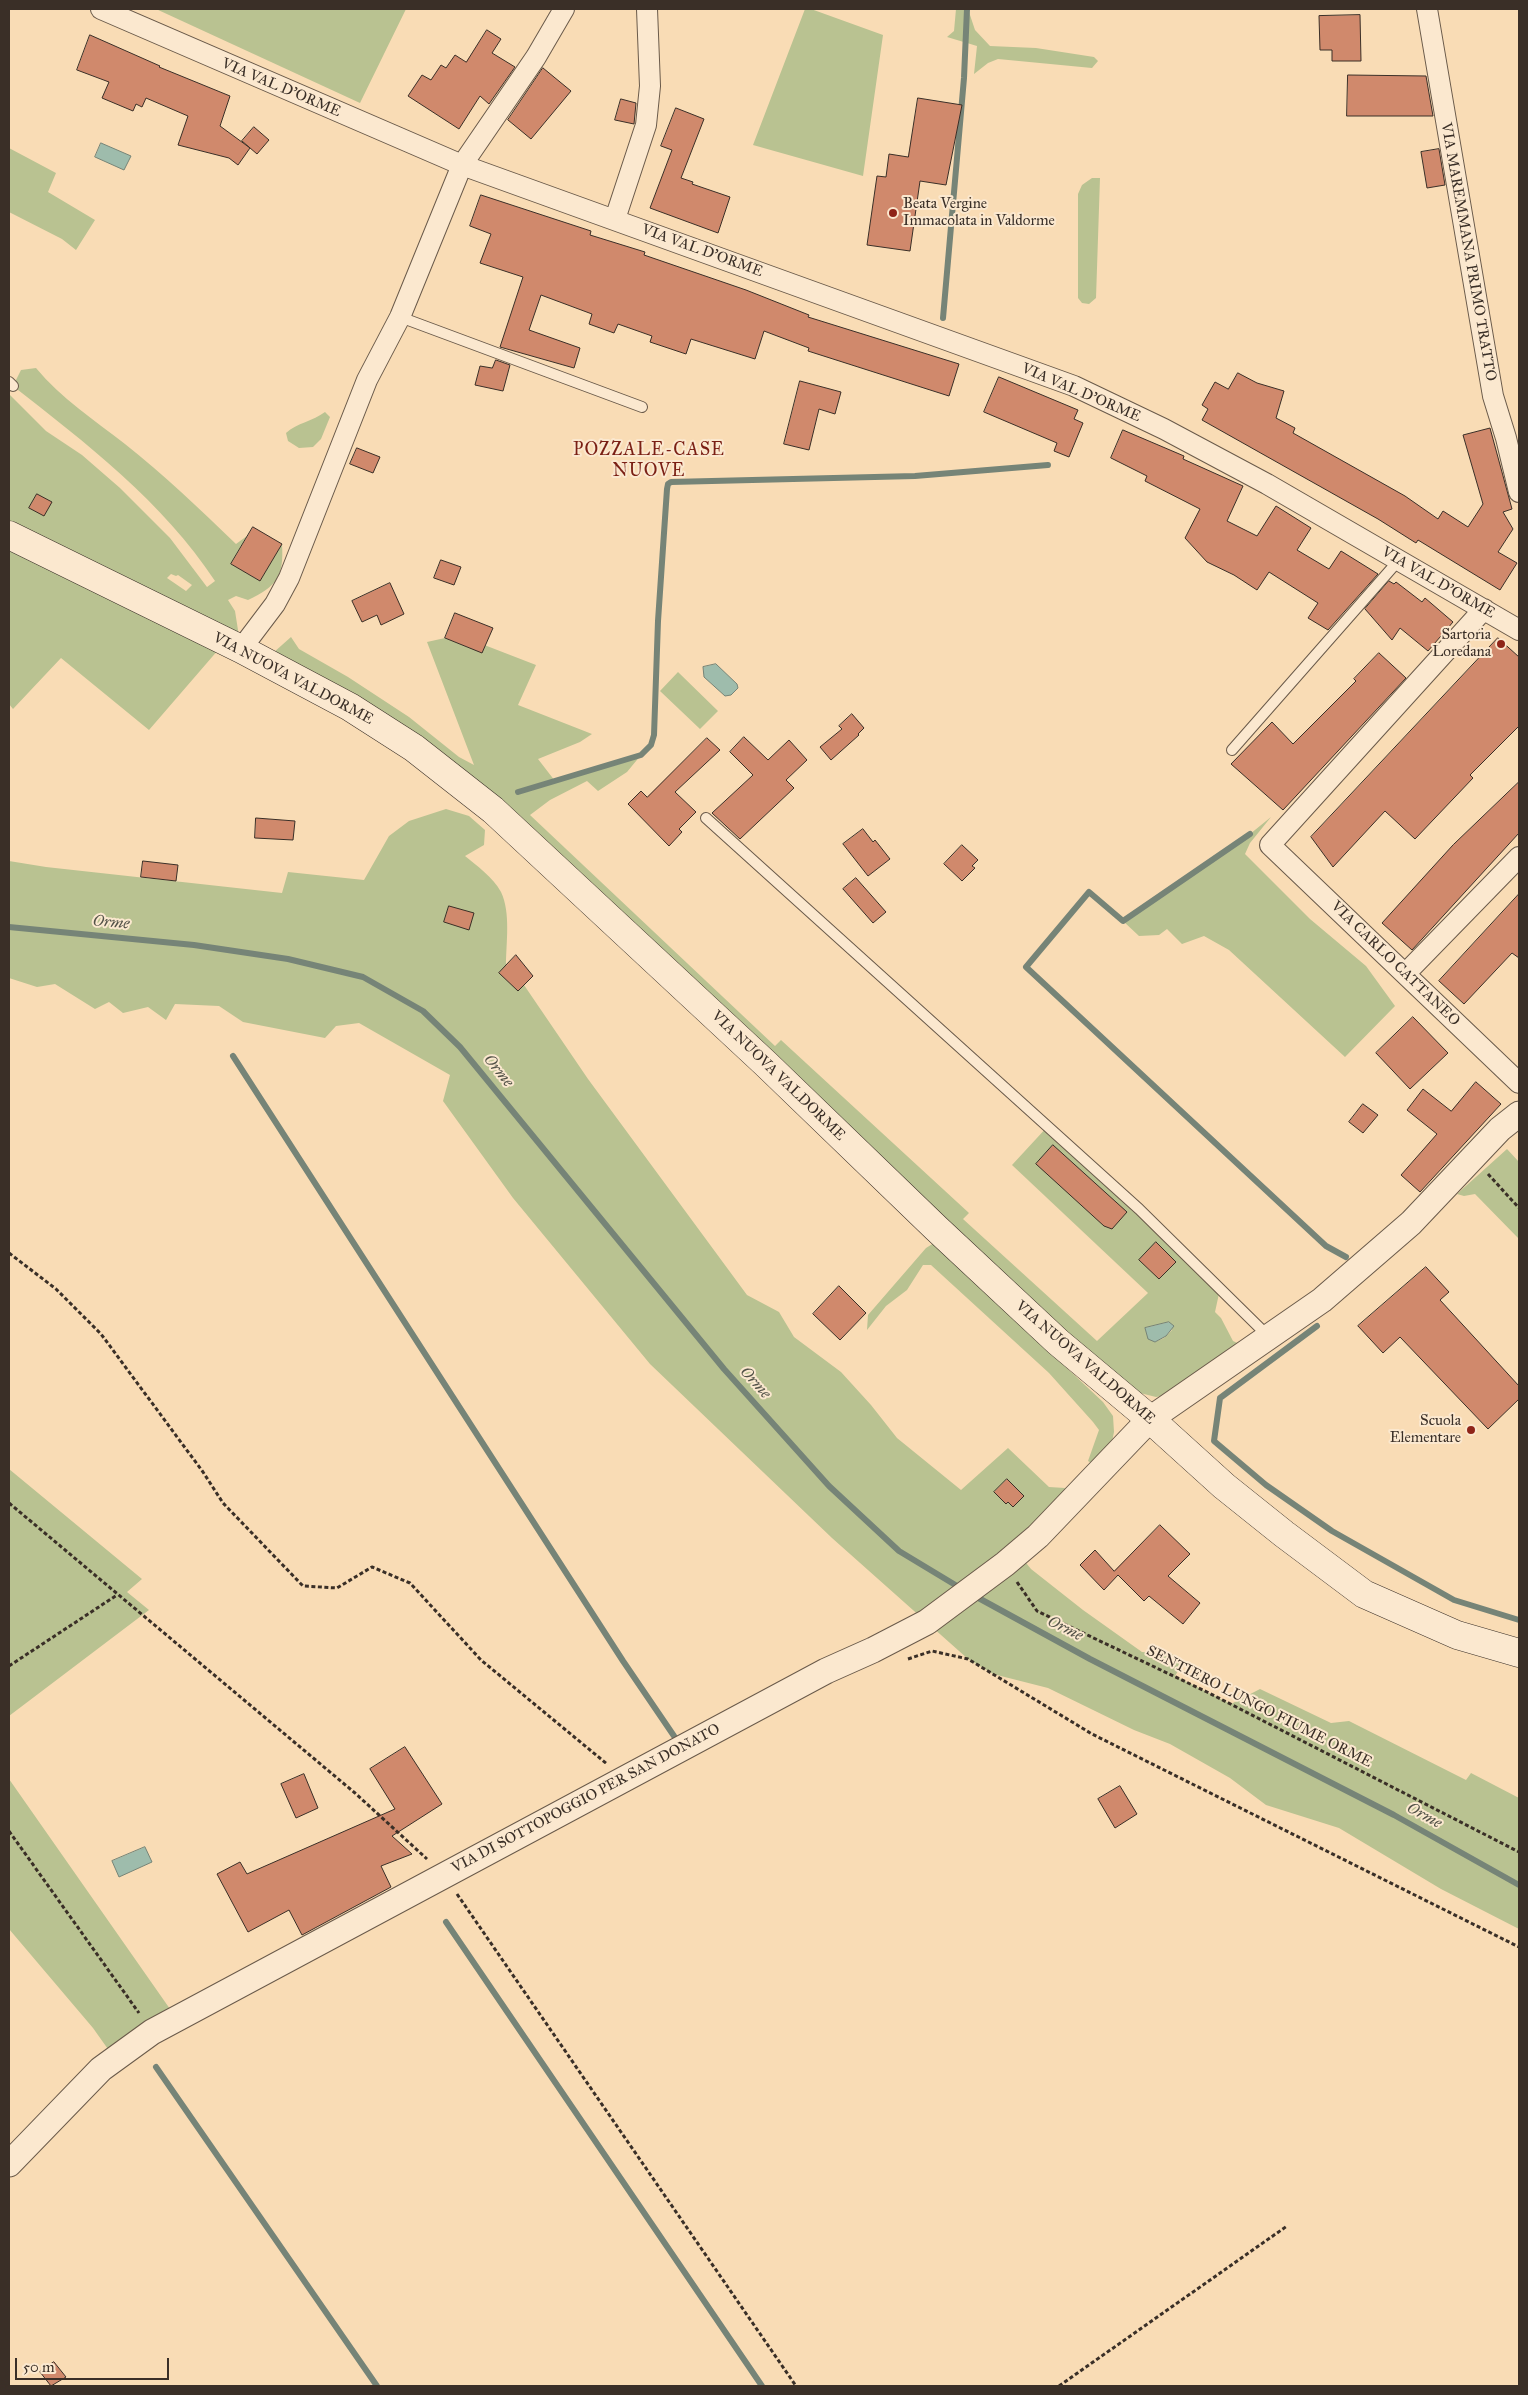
<!DOCTYPE html>
<html>
<head>
<meta charset="utf-8">
<style>
  body { margin:0 }
  #map { position:relative; width:1528px; height:2395px; overflow:hidden; background:#f9dcb5; font-family:"IM FELL Great Primer",serif }
  canvas { display:block }
  .frame { position:absolute; inset:0; border:10px solid #3a2f27; pointer-events:none }
  .scale { position:absolute; left:15px; top:2358px; width:154px; height:22px; box-sizing:border-box; border:2px solid #3a2f27; border-top:0; padding-left:6px; font-size:15px; line-height:18px; white-space:nowrap; color:#3a2f27; -webkit-text-stroke:4px #fbe8cf; paint-order:stroke }
</style>
</head>
<body>
<div id="map">
<canvas width="1528" height="2395"></canvas>
<div class="frame"></div>
<div class="scale">50 m</div>
</div>
<script>
const context = document.querySelector('canvas').getContext('2d');
context.lineJoin = 'round';
function paint(path, color) {
  context.fillStyle = color;
  context.fill(path, 'evenodd');
}
function strokePath(path, color, width, dash) {
  context.strokeStyle = color;
  context.lineWidth = width;
  context.lineCap = dash ? 'butt' : 'round';
  context.setLineDash(dash || []);
  context.stroke(path);
}
function label(font, color, halo, rows, align = 'center') {
  context.font = font + ' "IM FELL Great Primer",serif';
  context.lineWidth = 4;
  context.setLineDash([]);
  context.textBaseline = 'middle';
  context.strokeStyle = halo;
  context.fillStyle = color;
  for (const [text, x, y, turn = 0] of rows) {
    context.save();
    context.translate(x, y);
    context.rotate((+turn || 0) * Math.PI / 180);
    context.textAlign = isNaN(turn) ? turn : align;
    if (halo) context.strokeText(text, 0, 0);
    context.fillText(text, 0, 0);
    context.restore();
  }
}
const green = new Path2D(`
  M156,9H406L360,103Z
  M805,9H811L883,35L863,176L753,145Z
  M956,9H968L975,30L990,46L1036,48L1094,57L1098,61L1092,68L998,59L988,63L974,74L977,46L947,37L954,31Z
  M9,148L56,173L48,192L95,220L76,250L62,239L9,212Z
  M1092,178H1100L1096,298L1089,304L1082,303L1078,298V194L1082,185Z
  M36,368C61,398 94,420 125,444C164,475 200,509 236,544L247,536L231,564L260,581L282,544C284,577 277,586 248,600L236,596L228,600L235,611L241,649L225,642L149,730L61,658L13,709L9,704V394L46,431L82,455L120,488L170,538L207,587L215,581C163,502 86,443 13,386L21,370ZM171,574L176,576L178,575L192,585L186,591L167,578Z
  M325,412L330,417L321,439L313,447L299,448L288,441L286,433C297,423 313,421 325,412Z
  M291,637L299,649L348,677L409,717L459,757L474,765L427,642L445,638L470,648L474,641L536,665L518,705L592,734L580,742L538,759L555,781L641,755L627,772L598,791L587,781L550,800L530,815L775,1046L781,1040L969,1213L963,1219L1097,1341L1148,1293L1012,1165L1048,1126L1220,1289L1215,1312L1221,1318L1233,1341L1250,1349L1172,1394L1156,1397L1140,1393L1079,1361L493,810L264,661ZM1169,1322L1172,1330L1164,1338L1155,1342L1145,1328Z
  M678,672L718,711L700,729L660,691Z
  M446,809L469,816L485,830L484,845L465,856C477,866 493,877 501,892C511,913 506,943 506,966L524,985L588,1079L747,1295L779,1312L794,1337L841,1372L871,1405L897,1438L961,1490L1008,1448L1049,1487L1065,1488L1057,1506L1018,1553L1031,1569L1083,1610L1142,1652L1172,1654L1181,1666L1175,1676L1231,1704L1260,1689L1331,1723L1349,1721L1466,1780L1471,1773L1519,1798V1929L1441,1889L1339,1828L1266,1805L1230,1778L1170,1744L1134,1730L1048,1688L993,1674L968,1659L832,1538L650,1364L513,1198L443,1101L450,1075L359,1023L336,1026L325,1038L243,1022L219,1006L175,1004L166,1020L148,1007L123,1013L109,1002L95,1009L55,984L37,987L9,978V861L46,867L282,893L288,872L364,880L389,836L409,821ZM1007,1479L1024,1496L1013,1507L1008,1502L1006,1504L994,1492Z
  M1271,817L1250,843L1245,854L1310,919L1366,966L1395,1006L1345,1057L1229,950L1204,936L1182,944L1167,929L1159,935L1139,936L1123,921L1250,834Z
  M1507,1149L1519,1162V1239L1475,1194L1464,1196L1457,1194Z
  M934,1243L1103,1402L1113,1416L1114,1432L1110,1451L1096,1466L1088,1461L1099,1430L1093,1422L1049,1373L931,1265H923L907,1290L886,1306L867,1330L868,1315L926,1248Z
  M9,1469L142,1579L127,1592L149,1610L9,1716Z
  M9,1779L177,2019L115,2059L93,2028L9,1929Z`);
const water = new Path2D(`
  M101,143L131,156L124,170L95,157Z
  M716,664L737,684L738,688L731,695L725,696L704,677L703,667Z
  M1169,1322L1174,1326L1166,1336L1155,1342L1148,1339L1145,1328Z
  M145,1847L152,1862L119,1877L112,1861Z`);
const stream = new Path2D(`
  M943,318L964,78L967,9
  M518,792L641,755L651,745L654,735L658,621L667,489L668,484L671,482L915,476L1048,465
  M1250,834L1123,921L1089,892L1026,967L1326,1246L1346,1257
  M9,927L194,945L288,959L363,977L423,1011L460,1047L724,1369L829,1486L899,1551L962,1589
  M233,1056L623,1661L674,1736
  M1317,1326L1220,1398L1214,1441L1266,1485L1332,1531L1454,1600L1519,1620
  M973,1595L1090,1659L1394,1815L1519,1885
  M446,1922L762,2386
  M156,2067L377,2386`);
const building = new Path2D(`
  M1360,15L1361,61H1332V50H1320L1319,16Z
  M487,30L501,39L492,53L515,67L489,104L480,96L459,129L408,96L422,75L431,80L441,65L446,68L455,55L466,62Z
  M90,35L160,66L159,67L230,96L220,126L250,148L238,165L229,158L178,145L188,116L146,98L142,107L136,104L133,111L102,98L109,82L77,70Z
  M543,68L571,91L531,139L508,120Z
  M1348,75L1426,76L1433,116H1347Z
  M918,98L962,105L946,185L920,181L910,251L867,245L877,176L886,177L889,154L908,157Z
  M621,99L636,103L634,124L615,120Z
  M676,108L704,119L681,178L693,182L692,184L730,197L718,233L650,208L672,150L661,146Z
  M254,127L269,140L257,154L242,141Z
  M1439,149L1445,185L1427,188L1421,152Z
  M481,195L591,231L590,235L645,252L644,255L746,290L809,315L808,317L959,364L949,396L808,351L809,348L764,331L755,359L691,339L686,354L650,342L652,336L618,324L614,333L589,324L592,314L541,295L529,330L580,348L574,368L500,347L523,277L480,263L491,234L470,226Z
  M496,360L510,365L503,391L475,385L480,366L492,368Z
  M1238,373L1257,383L1284,391L1276,418L1295,428L1293,433L1405,496L1438,519L1443,511L1468,527L1483,504L1463,435L1490,428L1512,509L1503,512L1513,529L1498,552L1517,563L1500,590L1418,540L1416,543L1378,519L1202,420L1208,409L1202,405L1215,382L1228,389Z
  M999,377L1078,410L1074,419L1083,423L1069,457L1054,451L1057,443L984,412Z
  M800,381L841,392L835,414L819,409L809,450L784,444Z
  M1123,430L1184,456L1183,459L1243,486L1227,521L1257,536L1276,506L1311,528L1297,550L1329,569L1341,551L1378,574L1328,630L1308,618L1318,603L1269,572L1257,590L1234,575L1207,562L1185,538L1200,509L1145,481L1147,476L1111,458Z
  M357,448L380,457L373,473L350,464Z
  M37,494L52,502L44,516L29,508Z
  M253,527L282,544L260,581L231,564Z
  M441,560L461,567L454,585L434,578Z
  M1389,581L1394,584L1396,582L1422,602L1425,598L1453,622L1428,651L1400,628L1392,640L1365,609Z
  M390,583L404,614L381,625L377,615L362,622L352,601Z
  M455,613L493,628L482,653L445,638Z
  M1498,638L1519,657V726L1470,775L1473,778L1415,839L1385,811L1333,867L1311,837Z
  M1379,653L1406,678L1283,810L1231,764L1272,722L1293,744L1356,681L1354,679Z
  M852,714L864,728L858,734L859,735L831,760L820,747L842,729L839,726Z
  M744,737L768,760L789,740L807,760L786,780L794,788L740,839L712,813L753,775L730,752Z
  M707,738L720,750L675,792L696,812L679,829L682,832L669,846L628,804L641,791L647,797Z
  M1519,782V833L1412,950L1382,923L1453,845Z
  M256,818L295,821L293,840L255,838Z
  M863,829L873,842L875,840L890,859L868,876L843,844Z
  M962,845L978,860L972,866L975,868L962,881L944,864Z
  M143,861L178,865L176,881L141,877Z
  M856,878L886,912L873,923L843,889Z
  M1519,894V958L1512,953L1464,1004L1439,981Z
  M449,906L474,913L469,930L444,922Z
  M516,955L533,976L518,991L499,973Z
  M1413,1017L1448,1053L1410,1089L1376,1053Z
  M1476,1082L1501,1104L1420,1192L1401,1175L1437,1134L1407,1110L1423,1089L1451,1111Z
  M1363,1104L1378,1115L1363,1133L1349,1122Z
  M1053,1145L1127,1212L1112,1229L1104,1226L1036,1164Z
  M1156,1242L1176,1262L1159,1279L1139,1260Z
  M1426,1267L1449,1292L1440,1300L1519,1386V1399L1488,1429L1400,1337L1383,1353L1358,1326Z
  M839,1286L866,1313L840,1340L813,1314Z
  M1007,1479L1024,1496L1013,1507L1008,1502L1006,1504L994,1492Z
  M1160,1525L1190,1554L1168,1576L1200,1603L1183,1624L1149,1596L1144,1601L1118,1575L1104,1590L1080,1565L1095,1550L1114,1571Z
  M405,1747L442,1804L392,1836L412,1854L381,1866L391,1887L302,1935L289,1910L248,1932L217,1874L240,1862L247,1874L395,1809L370,1769Z
  M304,1774L318,1808L296,1818L281,1784Z
  M1120,1786L1137,1814L1115,1828L1098,1799Z
  M54,2362L66,2377L51,2386L40,2372Z`);
const path = new Path2D(`
  M1488,1174L1519,1208
  M9,1253L56,1289L101,1334L203,1472L223,1503L303,1586L337,1588L372,1567L410,1583L481,1660L607,1764
  M9,1503L355,1793L427,1859
  M1017,1582L1037,1611L1207,1692L1519,1852
  M908,1659L932,1651L968,1659L1092,1734L1519,1947
  M9,1666L117,1595
  M9,1831L139,2013
  M457,1894L796,2386
  M1059,2386L1287,2226`);
const service = new Path2D(`
  M400,317L642,407
  M9,382L13,386
  M1232,750L1399,560
  M706,818L1139,1209L1268,1336`);
const minor = new Path2D(`
  M101,9L462,165L1074,386L1164,429L1267,484L1519,630
  M1427,9L1493,396L1506,438L1519,492
  M615,219L646,125L650,86L647,9
  M1484,609L1270,845L1519,1083
  M241,649L275,604L289,578L367,380L400,317L462,165L536,57L564,9
  M1405,974L1519,857`);
const tertiary = new Path2D(`
  M9,2164L101,2069L152,2032L826,1671L873,1650L927,1622L1005,1564L1038,1536L1150,1419L1322,1300L1411,1223L1500,1129L1519,1114`);
const secondary = new Path2D(`
  M9,535L241,649L350,707L414,748L493,810L766,1064L936,1228L1058,1342L1150,1419L1224,1486L1284,1534L1364,1594L1457,1635L1519,1653`);
const markers = [
  [893,213,5,"#8f2418"],
  [1501,644,5,"#8f2418"],
  [1471,1430,5,"#8f2418"]
];
const streetNames = [
  ["VIA VAL D'ORME",281,88,23],
  ["VIA VAL D'ORME",702,251,20],
  ["VIA MAREMMANA PRIMO TRATTO",1468,252,80],
  ["VIA VAL D'ORME",1081,393,23],
  ["VIA VAL D'ORME",1438,583,30],
  ["VIA NUOVA VALDORME",293,679,28],
  ["VIA CARLO CATTANEO",1395,964,44],
  ["VIA NUOVA VALDORME",778,1076,44],
  ["VIA NUOVA VALDORME",1085,1363,41],
  ["SENTIERO LUNGO FIUME ORME",1259,1707,27],
  ["VIA DI SOTTOPOGGIO PER SAN DONATO",586,1799,-28]
];
const poiNames = [
  ["Beata Vergine",903,204,"left"],
  ["Immacolata in Valdorme",903,221,"left"],
  ["Sartoria",1491,635],
  ["Loredana",1491,652],
  ["Scuola",1461,1421],
  ["Elementare",1461,1438]
];
const waterNames = [
  ["Orme",111,923,5],
  ["Orme",498,1071,51],
  ["Orme",755,1383,48],
  ["Orme",1065,1629,27],
  ["Orme",1424,1816,29]
];
const quarterNames = [
  ["POZZALE-CASE",649,451],
  ["NUOVE",649,472]
];
paint(green, '#b9c291');
paint(water, '#9ebcac');
strokePath(water, '#768477', 1);
strokePath(stream, '#768477', 6);
paint(building, '#d0896c');
strokePath(building, '#3a2f27', 1);
strokePath(service, '#6a5a4a', 12);
strokePath(minor, '#6a5a4a', 22);
strokePath(tertiary, '#6a5a4a', 27);
strokePath(secondary, '#3a2f27', 29);
strokePath(path, '#3a2f27', 3, [4, 2.5]);
strokePath(service, '#fbe8cf', 10);
strokePath(minor, '#fbe8cf', 20);
strokePath(tertiary, '#fbe8cf', 25);
strokePath(secondary, '#fbe8cf', 28);
for (const [x, y, r, color] of markers) {
  const dot = new Path2D();
  dot.arc(x, y, r, 0, 2 * Math.PI);
  context.fillStyle = color;
  context.fill(dot);
  strokePath(dot, '#fbe8cf', 2);
}
label('15px', '#3a2f27', '#fbe8cf', streetNames);
label('15px', '#3a2f27', '#fbe8cf', poiNames, 'right');
label('italic 16px', '#535248', '#fbe8cf', waterNames);
context.letterSpacing = '1px';
label('18px', '#7a1f14', '#fbe8cf', quarterNames);
context.letterSpacing = '0px';
</script>
</body>
</html>
